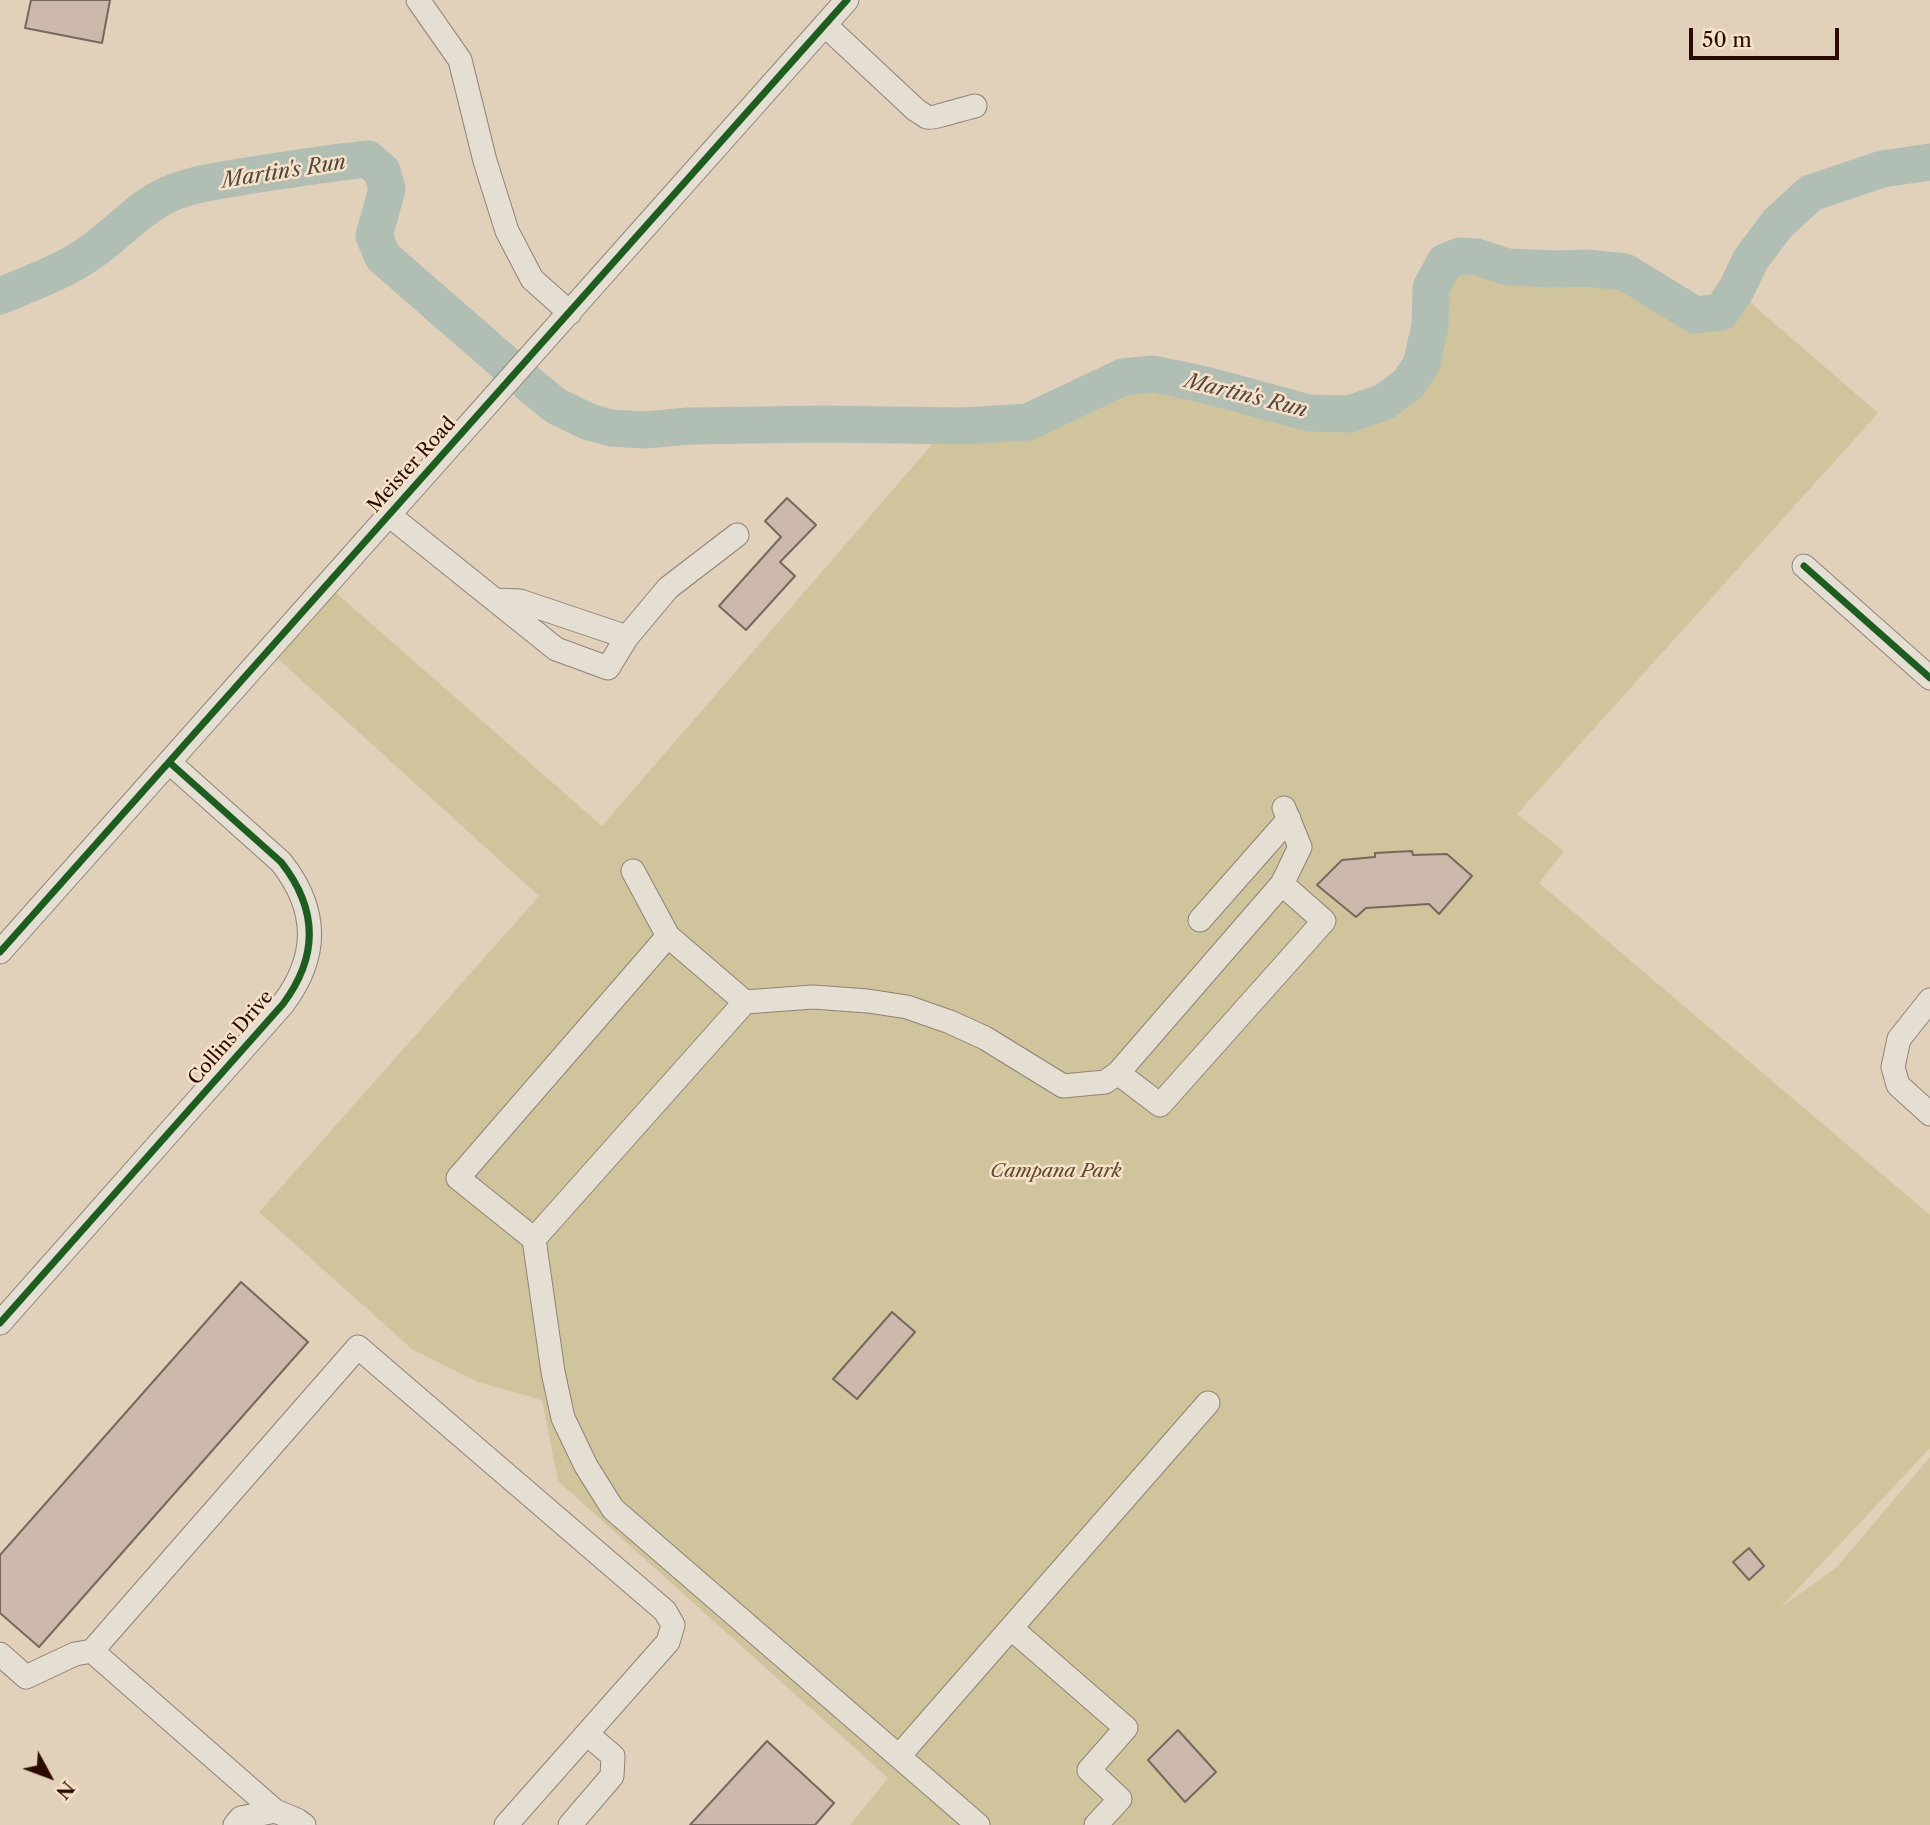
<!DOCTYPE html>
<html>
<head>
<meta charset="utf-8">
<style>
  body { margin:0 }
  #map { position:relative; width:1930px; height:1825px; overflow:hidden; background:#e1d0ba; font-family:"Libre Caslon Text",serif }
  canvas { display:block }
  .north { position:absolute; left:14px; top:1741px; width:70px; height:70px; -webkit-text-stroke:5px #f5e2c8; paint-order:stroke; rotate:131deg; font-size:19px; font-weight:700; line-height:28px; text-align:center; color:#2b0b01 }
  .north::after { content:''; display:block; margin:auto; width:24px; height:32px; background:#2b0b01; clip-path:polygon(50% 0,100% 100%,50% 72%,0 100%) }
  .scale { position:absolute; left:1689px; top:28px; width:150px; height:32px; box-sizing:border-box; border:4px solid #2b0b01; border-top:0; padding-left:9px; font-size:21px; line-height:24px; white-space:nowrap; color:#2b0b01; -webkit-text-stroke:5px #f5e2c8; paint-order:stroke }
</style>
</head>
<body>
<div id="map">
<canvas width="1930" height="1825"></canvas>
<div class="north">N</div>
<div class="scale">50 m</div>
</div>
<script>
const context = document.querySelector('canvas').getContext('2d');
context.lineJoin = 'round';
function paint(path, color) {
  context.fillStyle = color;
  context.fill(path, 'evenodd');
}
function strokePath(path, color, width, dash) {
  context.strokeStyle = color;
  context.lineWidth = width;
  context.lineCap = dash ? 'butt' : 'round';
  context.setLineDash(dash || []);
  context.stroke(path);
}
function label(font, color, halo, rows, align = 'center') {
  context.font = font + ' "Libre Caslon Text",serif';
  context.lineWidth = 5;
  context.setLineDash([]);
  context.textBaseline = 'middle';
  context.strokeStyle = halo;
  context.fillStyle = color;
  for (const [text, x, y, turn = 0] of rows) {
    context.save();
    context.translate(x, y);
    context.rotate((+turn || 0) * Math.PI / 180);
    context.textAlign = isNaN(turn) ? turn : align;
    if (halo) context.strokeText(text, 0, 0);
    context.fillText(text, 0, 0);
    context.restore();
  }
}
const green = new Path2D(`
  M1460,256L1477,257L1508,267L1555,269L1587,268L1625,272L1695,315L1721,312L1736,290L1878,413L1517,814L1564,851L1539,883L1930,1215V1448L1780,1608L1836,1568L1930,1457V1825H850L888,1778L558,1481L542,1400L478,1382L413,1350L259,1212L539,896L277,658L335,592L602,826L948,426L1028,421L1123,377L1153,374L1206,385L1309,413L1349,414L1384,402L1408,384L1421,365L1430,326L1431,288L1445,262Z`);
const river = new Path2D(`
  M0,296C30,283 64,272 91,252C116,235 136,211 163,197C188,184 219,181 246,176C287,170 327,163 368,159L382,171L387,189L374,236L383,257L507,365
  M529,384L556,406L589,422L611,428L645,430L689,426L824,424L963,426L1028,422L1123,377L1153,374L1206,385L1309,413L1349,414L1384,402L1408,384L1421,365L1430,326L1431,288L1445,262L1460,256L1477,257L1508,267L1555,269L1587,268L1625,272L1695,315L1721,312L1736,290L1751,259L1778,223L1811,193L1882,169L1930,162`);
const building = new Path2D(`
  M31,0H110L102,43L25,28Z
  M787,498L816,525L780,562L795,576L746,630L719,606L781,537L765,521Z
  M1412,851L1413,855L1447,854L1472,876L1439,914L1429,904L1366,908L1356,917L1317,885L1342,860L1375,857V853Z
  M241,1282L308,1342L39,1647L0,1613V1555Z
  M892,1312L915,1332L857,1399L833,1379Z
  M1749,1548L1764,1566L1749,1580L1733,1562Z
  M1178,1730L1216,1772L1185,1802L1148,1760Z
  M767,1741L834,1803L815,1825H690Z`);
const minor = new Path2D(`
  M418,0L460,60L485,161L507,231L532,279L570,313
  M825,25L916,110C918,111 925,116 927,117C933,119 965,108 975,106
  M389,515L556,649L608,668L627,637L668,588L737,535
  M1804,566L1930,678
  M496,600L520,601L627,637
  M633,871L668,936L458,1178L534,1239L553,1372L563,1418L586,1466L613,1509L978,1825
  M1282,884L1300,847L1284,808
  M1200,920L1289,819
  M0,952L847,0
  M1930,1000L1899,1039L1893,1067L1898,1085L1930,1114
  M745,1002L813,997L868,1001L907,1007L950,1022L985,1038L1063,1086L1105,1082L1118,1073L1160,1105L1324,921L1282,884L1118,1073
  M534,1239L745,1002L668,936
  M0,1323L283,1004C319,956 318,909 281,862L169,762
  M1011,1628L1208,1403
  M0,1654L26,1677L75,1654L92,1651
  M899,1756L1011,1628L1126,1728L1089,1770L1120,1799L1096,1825
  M235,1825L241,1818L275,1811
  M304,1825L297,1820L275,1811L92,1651L358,1347L665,1611L673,1625L668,1642L506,1825
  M570,1825L612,1776L613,1756L587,1734`);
const cycleway = new Path2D(`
  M1804,566L1930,678
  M0,952L847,0
  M0,1323L283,1004C319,956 318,909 281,862L169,762`);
const streetNames = [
  ["Meister Road",412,465,-48],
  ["Collins Drive",231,1038,-49]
];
const parkNames = [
  ["Campana Park",1056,1172]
];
const waterNames = [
  ["Martin's Run",284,172,-9],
  ["Martin's Run",1246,396,14]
];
paint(green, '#d0c49c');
strokePath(river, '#b1beb4', 37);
paint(building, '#cdb9ac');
strokePath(building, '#75685c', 2);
strokePath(minor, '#8f8275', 25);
strokePath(minor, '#e5ded3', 23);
strokePath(cycleway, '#1b5e20', 7);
label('19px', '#2b0b01', '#f5e2c8', streetNames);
label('italic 19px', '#60482e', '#f5e2c8', parkNames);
label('italic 21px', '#53473f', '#f5e2c8', waterNames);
</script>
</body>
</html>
